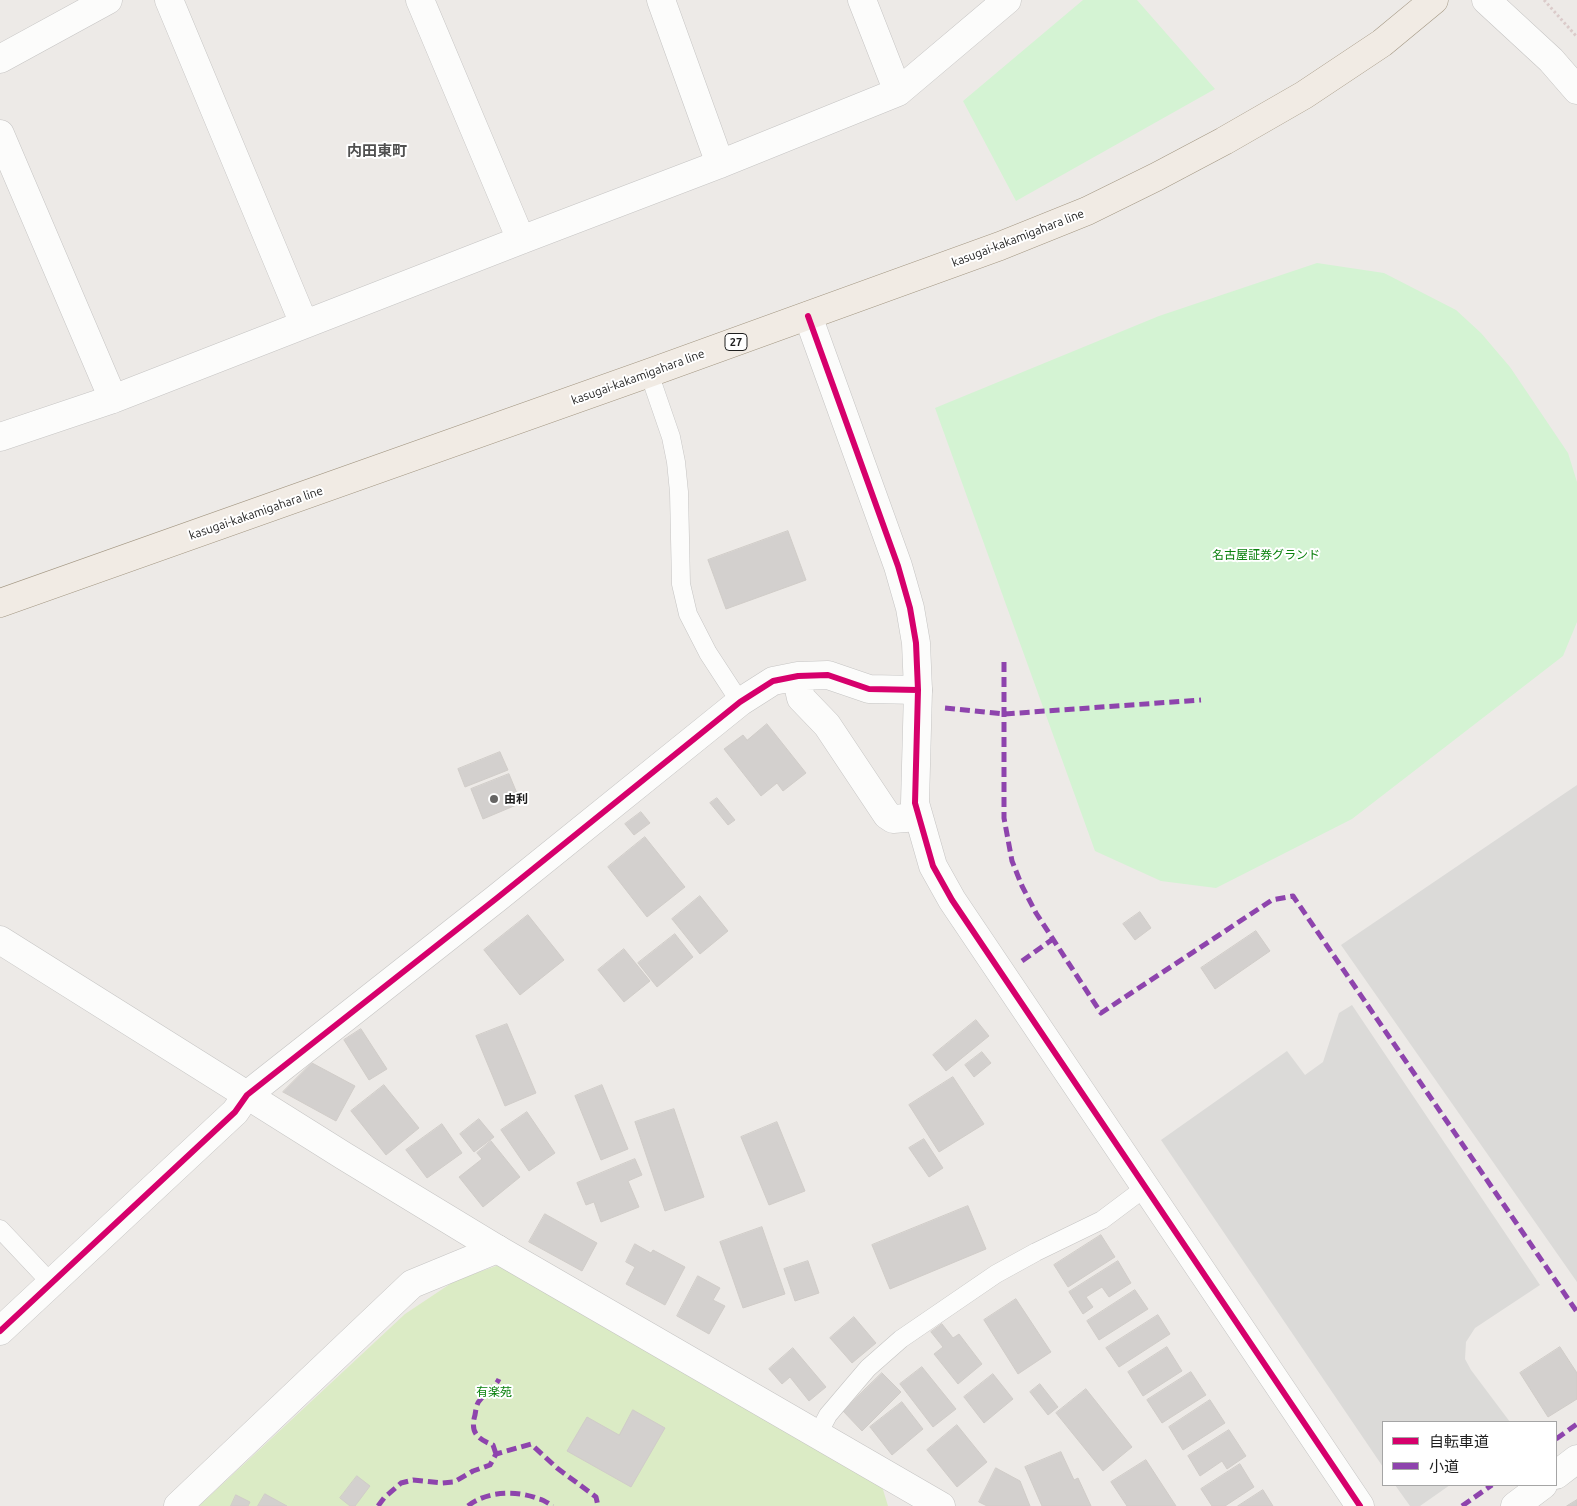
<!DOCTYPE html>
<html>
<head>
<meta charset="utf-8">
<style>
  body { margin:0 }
  #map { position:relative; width:1577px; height:1506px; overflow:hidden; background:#edeae7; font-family:Ubuntu,"Noto Sans JP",sans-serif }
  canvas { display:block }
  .legend { position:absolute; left:1382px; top:1421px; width:175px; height:65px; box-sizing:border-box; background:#fff; border:1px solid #a5a5a5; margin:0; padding:6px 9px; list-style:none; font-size:15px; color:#1e1e1e }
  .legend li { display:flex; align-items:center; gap:10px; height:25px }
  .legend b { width:25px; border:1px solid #a5a5a5 }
</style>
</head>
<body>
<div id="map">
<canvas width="1577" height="1506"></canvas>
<ul class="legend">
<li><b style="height:6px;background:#d6006c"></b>自転車道</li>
<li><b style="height:6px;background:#8e44ad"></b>小道</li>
</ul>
</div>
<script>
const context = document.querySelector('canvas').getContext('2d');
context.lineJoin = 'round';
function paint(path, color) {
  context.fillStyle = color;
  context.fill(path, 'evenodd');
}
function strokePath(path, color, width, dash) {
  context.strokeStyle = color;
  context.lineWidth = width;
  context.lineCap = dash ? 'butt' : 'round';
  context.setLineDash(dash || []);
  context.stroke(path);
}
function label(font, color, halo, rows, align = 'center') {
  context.font = font + ' Ubuntu,"Noto Sans JP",sans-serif';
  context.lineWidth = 4;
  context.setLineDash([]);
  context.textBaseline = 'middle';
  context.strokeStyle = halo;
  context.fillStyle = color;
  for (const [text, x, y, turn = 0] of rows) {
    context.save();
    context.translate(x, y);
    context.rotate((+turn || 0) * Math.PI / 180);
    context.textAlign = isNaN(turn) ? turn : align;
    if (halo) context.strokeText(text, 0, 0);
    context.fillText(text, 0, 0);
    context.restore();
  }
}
const religious = new Path2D(`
  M1577,785V1282L1341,945Z
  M1352,1005L1540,1285L1475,1328L1466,1342L1465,1359L1471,1370L1510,1422H1383V1467L1161,1140L1287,1051L1305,1075L1323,1062L1339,1013Z
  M1395,1485H1450L1420,1506H1410Z`);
const grass = new Path2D(`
  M502,1264L881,1483L888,1506H199L405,1314L456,1280Z`);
const park = new Path2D(`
  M1083,0H1137L1215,89L1016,201L963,101Z
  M1317,263L1384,273L1456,310L1481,333L1510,367L1568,453L1577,482V622L1563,656L1352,819L1216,888L1161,881L1095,851L935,408L1159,316Z`);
const building = new Path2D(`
  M788,531L806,580L726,609L708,560Z
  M767,724L806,773L783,791L777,783L761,796L724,749L743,735L747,740Z
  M500,752L508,770L465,787L458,769Z
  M509,774L521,803L483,819L471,789Z
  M717,798L735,820L728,825L710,803Z
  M641,812L650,823L634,835L625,824Z
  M645,837L685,887L647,917L608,867Z
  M700,896L728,931L700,954L672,919Z
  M1140,912L1151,928L1135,940L1123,924Z
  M528,915L564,960L520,995L484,950Z
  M1256,931L1270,951L1215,989L1201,968Z
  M675,934L693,957L657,987L638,963Z
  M624,949L650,981L624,1002L598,970Z
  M976,1020L989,1036L946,1071L933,1055Z
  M507,1024L536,1093L505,1106L476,1036Z
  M361,1029L387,1069L369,1080L344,1040Z
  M982,1052L991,1063L974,1077L965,1065Z
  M312,1063L355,1086L336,1121L283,1092Z
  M953,1077L984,1124L939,1152L909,1105Z
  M384,1085L419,1128L386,1155L351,1111Z
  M602,1085L628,1149L601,1160L575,1096Z
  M674,1109L704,1197L665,1211L635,1122Z
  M527,1112L555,1153L529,1171L501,1130Z
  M479,1119L494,1137L474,1152L460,1134Z
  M777,1122L805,1191L769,1205L741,1137Z
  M442,1124L462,1153L427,1178L406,1150Z
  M924,1139L943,1168L929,1177L909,1148Z
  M491,1141L520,1177L483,1207L459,1177L482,1159L477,1153Z
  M635,1159L642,1175L628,1181L639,1207L601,1222L594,1202L586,1205L577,1183Z
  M968,1206L986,1249L890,1289L872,1245Z
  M545,1214L597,1243L582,1271L529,1242Z
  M762,1227L785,1294L743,1308L720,1242Z
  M1101,1235L1115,1257L1068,1287L1054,1265Z
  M635,1244L651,1253L653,1250L685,1267L665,1305L626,1284L635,1267L626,1262Z
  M808,1261L819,1293L795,1301L784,1269Z
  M1118,1261L1131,1283L1109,1297L1102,1287L1086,1297L1093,1307L1083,1314L1069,1292Z
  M698,1276L720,1288L713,1300L725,1306L709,1334L677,1316Z
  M1135,1290L1148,1309L1099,1340L1087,1321Z
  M1016,1299L1051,1352L1018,1374L984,1320Z
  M1158,1315L1170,1334L1119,1367L1106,1348Z
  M854,1317L876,1343L852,1363L830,1338Z
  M942,1324L953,1338L959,1334L982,1364L958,1384L934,1354L943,1347L931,1332Z
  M1167,1347L1182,1371L1143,1396L1128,1372Z
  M1560,1347L1577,1373V1399L1548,1417L1520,1373Z
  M793,1348L826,1387L809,1401L790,1377L782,1384L769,1369Z
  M922,1367L956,1409L933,1427L900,1384Z
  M1191,1372L1206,1395L1162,1423L1147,1400Z
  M882,1373L901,1392L862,1431L843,1411Z
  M993,1374L1013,1399L984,1423L964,1397Z
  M1040,1384L1058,1407L1048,1415L1030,1392Z
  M1086,1389L1132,1447L1103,1471L1056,1413Z
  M1210,1400L1225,1423L1183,1450L1169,1427Z
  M902,1402L923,1429L892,1455L870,1427Z
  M633,1410L665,1428L631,1487L567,1451L587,1417L619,1435Z
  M957,1425L987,1462L957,1487L927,1450Z
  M1229,1430L1246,1456L1227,1469L1222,1461L1200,1476L1188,1456Z
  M1061,1452L1074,1480L1078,1478L1091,1506H1042L1025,1467Z
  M1146,1460L1176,1506H1127L1111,1482Z
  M1240,1464L1254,1487L1225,1506H1212L1201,1489Z
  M996,1468L1020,1481L1030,1506H987L979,1502Z
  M357,1476L370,1486L355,1506H350L340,1498Z
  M1263,1490L1273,1506H1238Z
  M265,1494L287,1506H258Z
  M236,1495L250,1502L248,1506H231Z
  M1577,1500V1506H1567Z`);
const path = new Path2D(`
  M1544,0L1577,37`);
const service = new Path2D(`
  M649,373L671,437L676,462L679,492L681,584L688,614L708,653L740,702
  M0,1229L51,1283
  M818,1434L828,1415L868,1368L901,1339L996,1274L1036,1252L1102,1220L1146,1187`);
const minor = new Path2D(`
  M169,0L304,324
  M420,0L521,240
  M661,0L720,164
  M862,0L898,92
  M0,59L108,0
  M0,134L113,399
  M0,437L113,399L521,240L720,164L898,92L1007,0
  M798,676L799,689L801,698L827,725L887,815L893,819L918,817
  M0,1331L235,1112L247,1095L497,898L740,702L773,681L798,676L828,675L869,689L918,690
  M1556,1475L1577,1459
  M178,1506L412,1284L497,1249
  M1515,1506L1543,1485`);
const tertiary = new Path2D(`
  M1486,0L1551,60L1577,90
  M808,316L898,566L910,608L916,643L918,690L915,803L933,866L952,900L1360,1506
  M0,940L344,1156L497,1249L941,1506`);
const primary = new Path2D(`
  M0,603L649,373L1000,246L1087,211L1156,177L1224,141L1304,95L1382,43L1434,0`);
const quiet = new Path2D(`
  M1004,662V818L1012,861L1022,886L1036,913L1101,1013L1272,900L1293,896L1577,1312
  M945,708L1004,714L1201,700
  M1022,961L1053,939
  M1556,1439L1577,1424
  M496,1454L493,1445C477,1439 470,1432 475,1415C476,1410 476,1404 480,1400C486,1392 494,1389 499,1379
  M378,1506L384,1498L401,1483L413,1480L442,1483L454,1482L473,1471L490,1465L496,1454L531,1444L557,1468L596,1497L598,1506
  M468,1506C486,1491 517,1490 539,1499C544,1500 549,1504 553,1506
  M1462,1506L1492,1485`);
const cycleway = new Path2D(`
  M808,316L898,566L910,608L916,643L918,690L915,803L933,866L952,900L1360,1506
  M0,1331L235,1112L247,1095L497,898L740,702L773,681L798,676L828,675L869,689L918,690`);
const markers = [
  [494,799,5,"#666564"]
];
const shields = [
  [736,342,22]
];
const shieldNames = [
  ["27",736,342]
];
const streetNames = [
  ["kasugai-kakamigahara line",1018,238,-21],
  ["kasugai-kakamigahara line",638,377,-20],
  ["kasugai-kakamigahara line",256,513,-19]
];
const parkNames = [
  ["名古屋証券グランド",1266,555],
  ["有楽苑",494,1392]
];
const poiNames = [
  ["由利",504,799]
];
const quarterNames = [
  ["内田東町",377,151]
];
paint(religious, '#dbdad8');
paint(grass, '#dbebc5');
paint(park, '#d4f3d3');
paint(building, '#d3d0ce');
strokePath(building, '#d0ccc8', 1);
strokePath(service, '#c5c4c3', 19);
strokePath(minor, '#c5c4c3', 29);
strokePath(tertiary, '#c5c4c3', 29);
strokePath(primary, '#a39783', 29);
strokePath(path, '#dbcbca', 3, [2.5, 2.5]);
strokePath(service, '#fcfcfb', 18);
strokePath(minor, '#fcfcfb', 28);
strokePath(tertiary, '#fcfcfb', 28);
strokePath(primary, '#f1ebe4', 28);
strokePath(quiet, '#8e44ad', 5, [10, 5]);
strokePath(cycleway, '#d6006c', 6);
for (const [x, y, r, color] of markers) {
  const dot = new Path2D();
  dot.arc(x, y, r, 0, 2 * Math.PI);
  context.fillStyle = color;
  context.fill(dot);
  strokePath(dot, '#fff', 2);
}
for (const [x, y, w] of shields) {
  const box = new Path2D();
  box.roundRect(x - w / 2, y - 8.5, w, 17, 4);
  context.fillStyle = '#fff';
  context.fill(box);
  strokePath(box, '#1e1e1e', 1);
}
label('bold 11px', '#1e1e1e', null, shieldNames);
label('12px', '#1e1e1e', '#fff', streetNames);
label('12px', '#09800c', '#fff', parkNames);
label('bold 12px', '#1e1e1e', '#fff', poiNames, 'left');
label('bold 15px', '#515151', '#fff', quarterNames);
</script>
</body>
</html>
